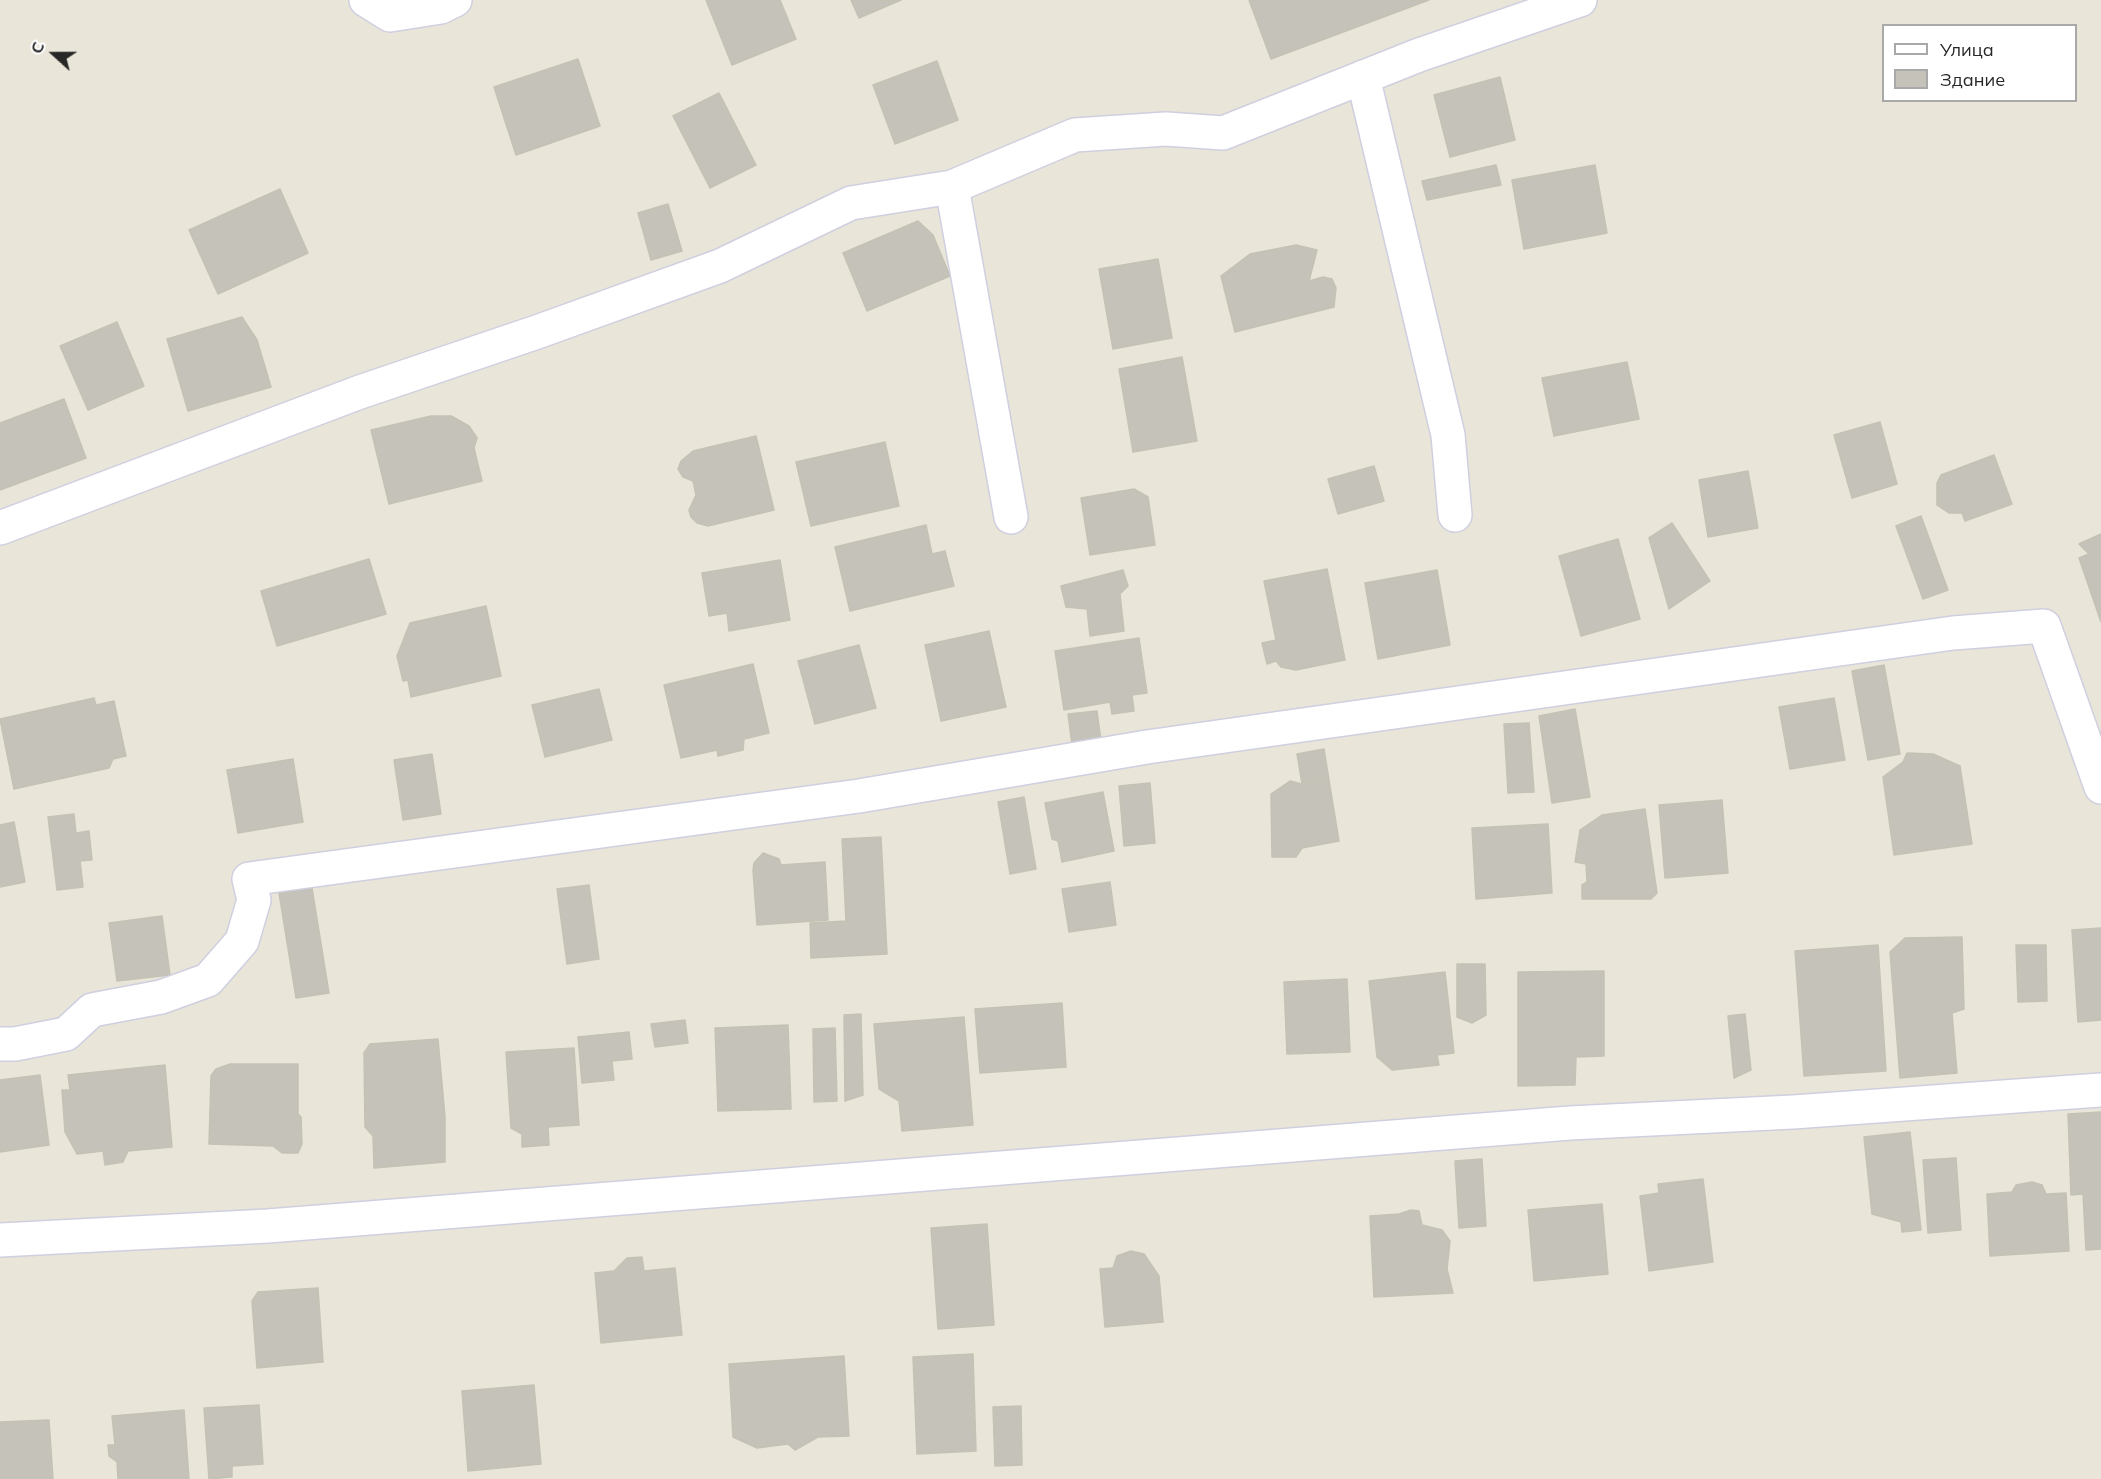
<!DOCTYPE html>
<html>
<head>
<meta charset="utf-8">
<style>
  body { margin:0 }
  #map { position:relative; width:2101px; height:1479px; overflow:hidden; background:#e9e6d9; font-family:Mulish,sans-serif }
  canvas { display:block }
  .legend { position:absolute; left:1882px; top:24px; width:195px; height:78px; box-sizing:border-box; background:#fff; border:2px solid #a9a9a9; margin:0; padding:8px 10px; list-style:none; font-size:18px; color:#272727 }
  .legend li { display:flex; align-items:center; gap:12px; height:30px }
  .legend b { width:30px; border:2px solid #a9a9a9 }
  .north { position:absolute; left:24px; top:24px; width:60px; height:60px; -webkit-text-stroke:4px #fff; paint-order:stroke; rotate:291deg; font-size:16px; font-weight:700; line-height:24px; text-align:center; color:#272727 }
  .north::after { content:''; display:block; margin:auto; width:21px; height:27px; background:#272727; clip-path:polygon(50% 0,100% 100%,50% 72%,0 100%) }
</style>
</head>
<body>
<div id="map">
<canvas width="2101" height="1479"></canvas>
<ul class="legend">
<li><b style="height:8px;background:#fff"></b>Улица</li>
<li><b style="height:16px;background:#c4c2b9"></b>Здание</li>
</ul>
<div class="north">С</div>
</div>
<script>
const context = document.querySelector('canvas').getContext('2d');
context.lineJoin = 'round';
function paint(path, color) {
  context.fillStyle = color;
  context.fill(path, 'evenodd');
}
function strokePath(path, color, width, dash) {
  context.strokeStyle = color;
  context.lineWidth = width;
  context.lineCap = dash ? 'butt' : 'round';
  context.setLineDash(dash || []);
  context.stroke(path);
}
const building = new Path2D(`
  M706,0H780L796,39L732,65Z
  M851,0H901L859,18Z
  M1249,0H1429L1271,59Z
  M578,59L600,126L516,155L494,87Z
  M937,61L958,120L895,144L873,85Z
  M1500,77L1515,140L1450,157L1434,95Z
  M719,93L756,165L710,188L673,116Z
  M1496,165L1501,185L1427,200L1422,181Z
  M1595,165L1607,233L1524,249L1512,180Z
  M280,189L308,253L218,294L189,230Z
  M668,204L682,251L651,260L638,213Z
  M918,221L933,235L950,276L867,311L843,253Z
  M1296,245L1317,250L1309,281L1323,277L1332,279L1336,288L1334,307L1235,332L1221,276L1250,254Z
  M1158,259L1172,338L1113,349L1099,269Z
  M242,317L257,340L271,387L188,411L167,339Z
  M117,322L144,386L88,410L60,346Z
  M1182,357L1197,441L1133,452L1119,369Z
  M1627,362L1639,419L1554,436L1542,378Z
  M64,399L86,458L0,490V423Z
  M431,416H451L469,426L477,438L474,448L482,481L389,504L371,430Z
  M1880,422L1897,484L1852,498L1834,435Z
  M756,436L774,510L708,526L697,523L691,517L689,510L696,495L693,481L683,477L678,469L681,461L693,451Z
  M885,442L899,506L811,526L796,462Z
  M1994,455L2012,504L1965,521L1962,513H1949L1937,505V483L1941,475Z
  M1374,466L1384,501L1338,514L1328,479Z
  M1748,471L1758,528L1708,537L1699,480Z
  M1134,489L1148,497L1155,545L1090,555L1081,498Z
  M1921,516L1948,590L1923,599L1896,526Z
  M1672,523L1710,581L1669,609L1649,538Z
  M926,525L932,554L945,551L954,586L850,611L835,547Z
  M2101,534V622L2079,558L2089,554L2079,544Z
  M1618,539L1640,619L1581,636L1559,556Z
  M369,559L386,614L277,646L261,591Z
  M780,560L790,620L729,631L727,613L709,616L702,573Z
  M1327,569L1345,660L1296,670L1281,667L1276,661L1267,664L1262,643L1276,640L1264,581Z
  M1123,570L1128,586L1120,594L1124,631L1090,636L1087,609L1066,607L1061,586Z
  M1437,570L1450,645L1378,659L1365,583Z
  M486,606L501,676L411,697L408,680L403,681L397,656L410,623Z
  M989,631L1006,707L941,721L925,645Z
  M1139,638L1147,693L1132,695L1134,711L1112,714L1110,702L1064,710L1055,651Z
  M859,645L876,708L815,724L798,661Z
  M753,664L769,733L744,739L743,750L718,756L717,750L681,758L664,685Z
  M1884,665L1900,754L1868,760L1852,671Z
  M599,689L612,740L545,757L532,705Z
  M94,698L96,705L114,701L126,756L113,759L109,768L14,789L0,719Z
  M1834,698L1845,760L1790,769L1779,707Z
  M1575,709L1590,797L1552,803L1539,716Z
  M1097,711L1101,741L1072,745L1068,714Z
  M1529,723L1534,792L1508,793L1504,724Z
  M1324,749L1329,780L1302,784L1297,754Z
  M1907,753L1933,754L1960,766L1972,844L1894,855L1883,777L1903,762Z
  M432,754L441,814L403,820L394,760Z
  M293,759L303,822L238,833L227,770Z
  M1329,780L1339,841L1302,848L1296,857H1272L1271,794L1290,781L1302,784Z
  M1150,783L1155,843L1124,846L1119,786Z
  M1103,792L1114,851L1062,862L1058,841L1052,839L1045,803Z
  M1024,797L1036,869L1010,874L998,802Z
  M1722,800L1728,873L1665,878L1659,805Z
  M1645,809L1657,893L1651,899H1582V885L1587,882L1586,864L1575,862L1580,830L1602,815Z
  M74,814L76,833L89,831L92,860L80,861L83,887L57,890L48,817Z
  M14,822L25,882L0,887V825Z
  M1548,824L1552,893L1476,899L1472,828Z
  M881,837L887,954L811,958L810,923L846,921L842,839Z
  M763,853L779,859L781,865L825,862L828,920L757,925L753,870L754,863Z
  M1110,882L1116,925L1069,932L1062,889Z
  M589,885L599,959L567,964L557,889Z
  M312,888L329,993L296,998L279,893Z
  M162,916L170,975L117,981L109,923Z
  M2101,928V1020L2078,1022L2072,930Z
  M1962,937L1964,1009L1952,1013L1957,1073L1900,1078L1890,952L1905,938Z
  M1878,945L1886,1071L1804,1076L1795,951Z
  M2016,945H2046L2047,1001L2018,1002Z
  M1457,964H1485L1486,1015L1472,1023L1457,1017Z
  M1604,971V1056L1576,1057L1575,1085L1518,1086V972Z
  M1445,972L1454,1053L1437,1055L1439,1065L1392,1070L1377,1057L1369,981Z
  M1347,979L1350,1052L1287,1054L1284,982Z
  M1062,1003L1066,1067L980,1073L975,1009Z
  M861,1014L863,1095L845,1101L844,1015Z
  M1745,1014L1751,1070L1734,1078L1728,1016Z
  M964,1017L973,1125L902,1131L899,1101L879,1089L874,1024Z
  M685,1020L688,1043L655,1047L651,1024Z
  M788,1025L791,1109L718,1111L715,1028Z
  M835,1028L837,1101L814,1102L813,1029Z
  M629,1032L632,1059L612,1061L614,1080L582,1083L578,1037Z
  M438,1039L445,1117V1162L374,1168L373,1136L365,1127L364,1053L370,1044Z
  M574,1048L579,1125L548,1127L549,1145L522,1147V1134L511,1128L506,1052Z
  M230,1064H298V1114L301,1117L302,1144L298,1153H282L273,1146L209,1144L211,1076L216,1069Z
  M165,1065L172,1147L128,1151L123,1162L105,1165L103,1151L77,1154L65,1132L62,1090H70L68,1075Z
  M40,1075L49,1145L0,1152V1080Z
  M2101,1112V1249L2086,1250L2083,1194L2071,1195L2068,1114Z
  M1910,1132L1921,1230L1902,1232L1901,1222L1872,1214L1864,1137Z
  M1956,1158L1961,1230L1928,1233L1923,1160Z
  M1482,1159L1486,1226L1459,1228L1455,1161Z
  M1703,1179L1713,1262L1649,1271L1640,1196L1659,1193L1658,1184Z
  M2032,1182L2042,1185L2046,1194L2066,1193L2069,1251L1990,1256L1987,1194L2012,1192L2016,1185Z
  M1602,1204L1608,1274L1534,1281L1528,1210Z
  M1411,1210L1419,1211L1422,1225L1442,1230L1450,1241L1447,1269L1453,1293L1374,1297L1370,1216L1399,1214Z
  M987,1224L994,1325L938,1329L931,1228Z
  M1131,1251L1144,1254L1159,1276L1163,1322L1105,1327L1100,1269L1113,1268L1117,1256Z
  M642,1257L644,1271L675,1268L682,1335L601,1343L595,1273L614,1271L627,1258Z
  M318,1288L323,1362L257,1368L252,1301L258,1292Z
  M973,1354L976,1451L917,1454L913,1357Z
  M844,1356L849,1436L818,1437L795,1450L788,1444L757,1448L733,1437L729,1364Z
  M534,1385L541,1464L468,1471L462,1391Z
  M259,1405L263,1464L232,1466V1477L209,1479L204,1408Z
  M1021,1406L1022,1465L995,1466L993,1407Z
  M184,1410L189,1479H118L117,1462L109,1456L108,1445H115L112,1416Z
  M49,1420L53,1479H0V1422Z`);
const minor = new Path2D(`
  M366,0L390,15L441,7L455,0
  M1363,77L1448,435L1455,515
  M952,187L1011,517
  M0,528L360,392L537,332L720,266L851,203L952,187L1075,135L1166,129L1223,133L1419,55L1580,0
  M0,1044H15L66,1034L92,1010L161,997L208,980L242,941L254,900L249,879L859,796L1147,747L1953,633L2044,626L2101,787
  M0,1240L268,1226L1570,1123L1793,1112L2101,1090`);
paint(building, '#c4c2b9');
strokePath(building, '#c4c2b3', 1.5);
strokePath(minor, '#cfcfe0', 36);
strokePath(minor, '#fff', 33);
</script>
</body>
</html>
